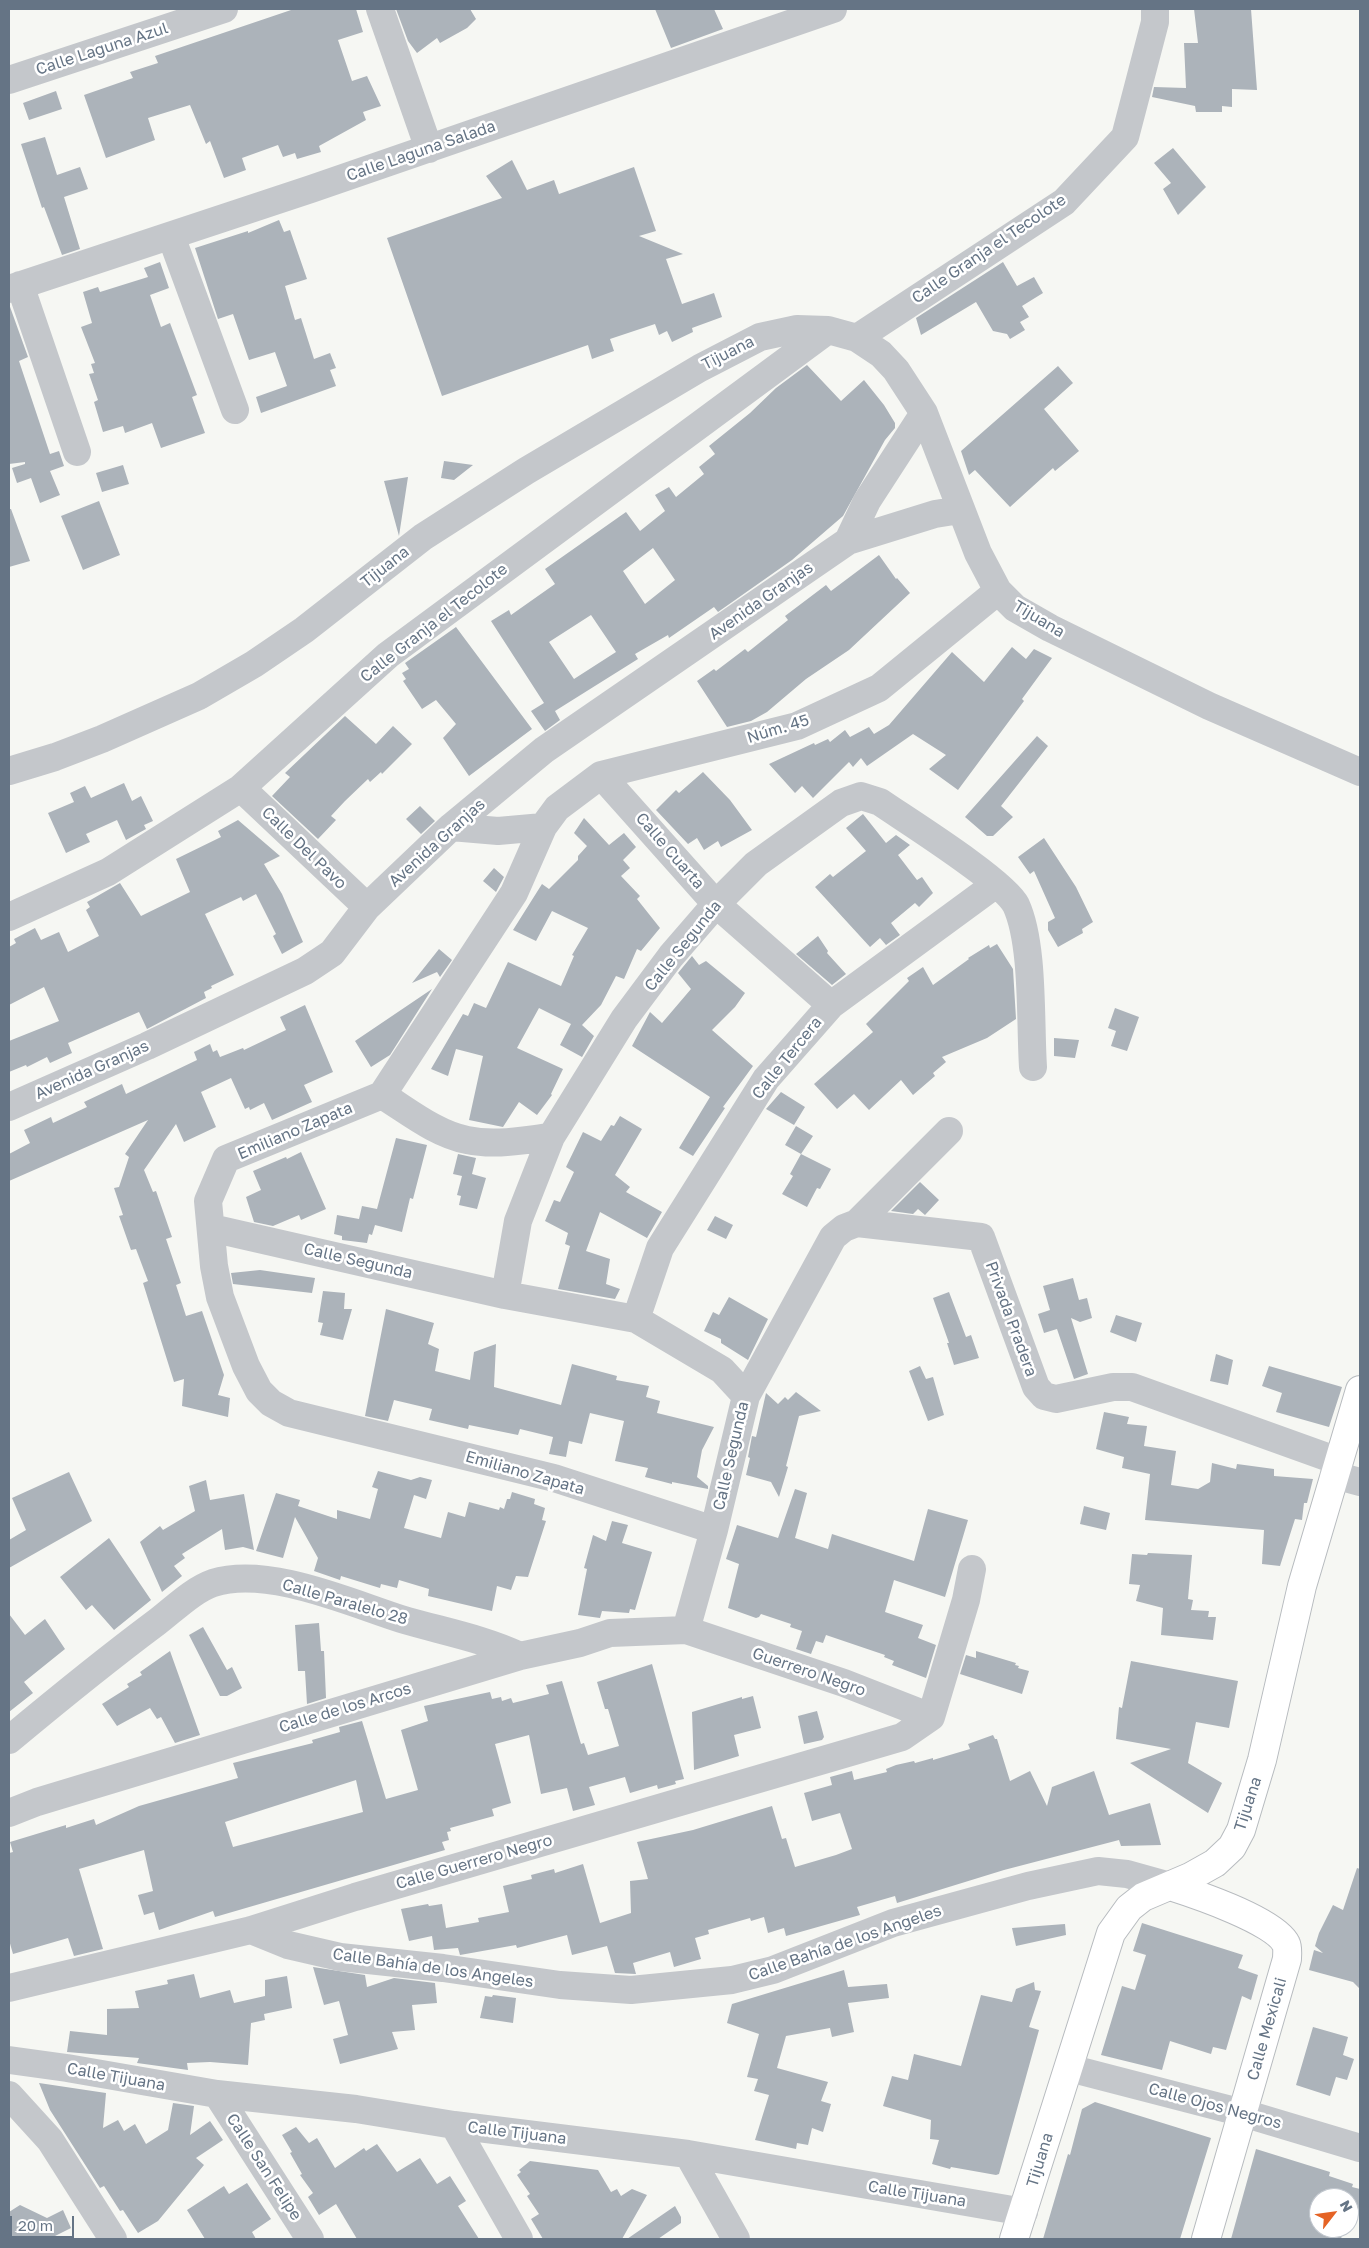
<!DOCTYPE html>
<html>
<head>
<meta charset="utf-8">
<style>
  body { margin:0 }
  #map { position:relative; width:1369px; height:2248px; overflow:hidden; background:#f6f7f3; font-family:"Golos Text",sans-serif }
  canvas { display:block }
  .frame { position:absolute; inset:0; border:10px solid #657485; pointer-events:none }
  .north { position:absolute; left:1309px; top:2188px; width:50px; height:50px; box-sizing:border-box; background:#fff; border:1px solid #c1c7ce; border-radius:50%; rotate:60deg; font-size:14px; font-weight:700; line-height:20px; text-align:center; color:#657485 }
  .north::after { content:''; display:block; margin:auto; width:18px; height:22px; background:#e56325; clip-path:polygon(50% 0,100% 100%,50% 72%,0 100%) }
  .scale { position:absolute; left:10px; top:2216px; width:64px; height:22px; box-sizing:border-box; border:2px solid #657485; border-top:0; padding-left:6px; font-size:15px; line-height:18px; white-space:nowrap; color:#657485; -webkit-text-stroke:4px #fff; paint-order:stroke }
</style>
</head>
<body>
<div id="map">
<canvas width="1369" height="2248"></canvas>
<div class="frame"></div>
<div class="north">N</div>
<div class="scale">20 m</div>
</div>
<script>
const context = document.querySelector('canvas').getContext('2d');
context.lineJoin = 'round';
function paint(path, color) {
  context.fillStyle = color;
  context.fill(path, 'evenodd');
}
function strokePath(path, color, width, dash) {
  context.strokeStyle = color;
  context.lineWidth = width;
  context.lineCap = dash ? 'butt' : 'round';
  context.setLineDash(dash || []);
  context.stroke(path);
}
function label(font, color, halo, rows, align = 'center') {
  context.font = font + ' "Golos Text",sans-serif';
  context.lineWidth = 5;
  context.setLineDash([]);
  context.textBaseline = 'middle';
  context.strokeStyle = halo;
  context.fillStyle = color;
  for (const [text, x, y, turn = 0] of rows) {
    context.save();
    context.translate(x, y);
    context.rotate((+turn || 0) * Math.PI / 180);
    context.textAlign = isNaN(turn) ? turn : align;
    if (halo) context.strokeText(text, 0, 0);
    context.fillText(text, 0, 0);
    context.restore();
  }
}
const building = new Path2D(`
  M294,9H356L363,32L338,40L352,81L367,76L381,106L363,112L366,120L319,146L321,152L297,159L295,153L283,157L278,145L242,158L246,170L224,178L210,141L206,144L190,105L148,118L155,140L106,158L84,95L133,78L130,72L158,63L155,56Z
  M396,9H470L476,19L467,28L440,43L437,38L417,53L408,41Z
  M655,9H714L723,29L671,48Z
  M1194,9H1251L1257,90L1232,89V107L1222,106V112H1196L1195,106L1152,97L1154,87L1186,88L1184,43H1198Z
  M56,91L62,109L29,120L23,103Z
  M45,137L57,175L80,167L88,189L64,197L80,249L62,255L44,207L42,208L21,144Z
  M1173,148L1206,187L1178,215L1163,189L1171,183L1154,163Z
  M512,160L527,190L554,180L559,194L634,167L656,231L639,236L683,254L666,259L682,304L714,293L722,317L692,328L693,332L672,342L667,331L659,335L655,324L610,339L614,351L592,359L588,345L442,396L387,238L502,198L486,176Z
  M279,220L284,232L290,230L307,279L285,286L295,320L301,318L314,359L330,353L336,368L330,370L336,386L261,413L256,397L287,386L275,352L249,360L233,314L218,319L195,248L248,231V233Z
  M160,262L169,288L150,295L161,327L170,323L197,395L192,397L205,433L161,448L152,423L125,433L123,426L103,432L94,402L98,400L89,374L94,373L91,364L95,363L81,327L92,323L83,292L98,287L100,292L148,277L144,268Z
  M1003,262L1017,286L1034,277L1043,293L1022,306L1029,317L1020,322L1025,330L1010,339L1007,334L993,331L976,302L921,335L916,318Z
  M9,304L28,357L19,361L50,454L59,451L64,466L50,471L60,495L40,503L31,478L17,483L12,468L25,464V462L9,464Z
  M807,365L841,401L864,380L884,405L895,423V428L885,440L843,516L792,560L718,612L714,607L669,638L668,635L635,654L638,659L555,711L560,720L545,731L531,711L544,703L491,621L509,610L511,615L555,584L545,569L626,512L640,531L665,511L655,495L669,487L676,497L704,474L699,467L715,454L709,446L750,413L776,388ZM653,548L675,580L645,604L623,571ZM591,615L616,652L574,679L549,642Z
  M1058,366L1073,383L1044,409L1079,451L1055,471L1053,468L1010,507L975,470L969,475L961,451Z
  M444,461L473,465L454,480L441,478Z
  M123,465L129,484L102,492L96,473Z
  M408,477L399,536L384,481Z
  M99,501L120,555L83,570L61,516Z
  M9,509H11L30,561L9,567Z
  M879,555L896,579L897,578L910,593L849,650L806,679L767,712L751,721L727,727L697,681L714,669L716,671L745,649L748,652L788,620L785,616L826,585L831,591Z
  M456,627L532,729L469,776L443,738L456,724L436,700L422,709L403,681L406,679L402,673L409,669L405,663Z
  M1012,647L1026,659L1034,649L1052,658L1022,699L1024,701L958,790L929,769L946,755L913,734L867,766L861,758L853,767L849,762L813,798L802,786L795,793L769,764L814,743L815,745L828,739L830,742L845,730L850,737L869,727L874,734L889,725L952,652L984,682Z
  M345,716L376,744L393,726L412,744L382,774L381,772L370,782L368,779L345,801L331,816L336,820L318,839L272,796L290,777L285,773Z
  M1037,736L1048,746L1001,806L1013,817L993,836H987L965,817Z
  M703,772L730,800L752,830L721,847L718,841L704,850L697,838L688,844L656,810L676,790L679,793Z
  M124,783L132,801L141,796L153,821L144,825L146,829L126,840L117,820L86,834L90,842L66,853L48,813L74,802L70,793L85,786L91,798Z
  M420,806L435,821L421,834L406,819Z
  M863,814L886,843L896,835L910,845L898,855L917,880L922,877L933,893L919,907L915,903L891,923L900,935L886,945L880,938L870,947L815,887L830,874L833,877L866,851L846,828Z
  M584,818L609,845L624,833L636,847L623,860L630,868L621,876L640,896L637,899L660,928L641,951L637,949L624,979L616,976L601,1005L582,1025L594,1036L582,1057L560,1045L571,1024L539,1008L517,1048L563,1069L551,1094L552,1095L537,1115L519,1102L503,1127L469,1120L483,1056L456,1049L448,1076L431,1069L463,1014L468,1016L474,1003L486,1008L508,962L561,986L574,956L572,955L588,928L552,911L536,941L513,930L542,884L549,889L578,860V856L587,846L574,833Z
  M238,820L280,856L264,864L282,894L303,942L282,954L273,936L276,934L256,894L243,901L241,897L205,914L234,975L211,986L212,988L204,992L206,998L147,1029L139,1012L68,1043L72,1053L50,1063L47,1057L27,1067L26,1065L9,1072V1041L59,1021L44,987L9,1005V947L16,943L14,939L35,928L41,940L59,932L68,952L99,936L86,910L90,907L87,902L120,883L141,916L190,892L176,859L221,837L218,831Z
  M1044,838L1076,887L1093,922L1082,929L1083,933L1058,947L1048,930V922L1055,918L1034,871L1030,874L1018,857Z
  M494,868L504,877L496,892L483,881Z
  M818,936L828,951L827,953L846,974L832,985L796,954Z
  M997,944L1013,969L1016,1019L987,1038L942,1057L946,1062L933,1073L935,1076L913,1095L901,1080L869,1110L854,1094L837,1109L814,1084L873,1032L866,1024L909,981L907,978L923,967L933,985L969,959L968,958L989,945L990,948Z
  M439,949L452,960L440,977L437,972L412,983Z
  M692,956L699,965L706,961L745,993L735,1007L712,1030L753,1066L723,1107L725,1108L693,1156L679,1148L710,1097L632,1046L650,1012L662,1023L691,989L678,973Z
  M432,989L390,1055L371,1067L355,1041Z
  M305,1005L333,1072L304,1085L312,1102L272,1120L264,1103L250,1110L249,1107L245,1109L231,1078L201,1092L216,1127L184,1142L176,1124L144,1170L153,1192L156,1191L172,1237L166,1239L181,1283L176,1285L186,1316L202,1311L224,1375L218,1395L230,1398L228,1417L182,1406L184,1379L174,1382L143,1283L148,1281L136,1249L131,1250L119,1216L123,1215L114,1188L119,1187L129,1157L125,1154L148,1120L9,1181V1154L30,1143L24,1130L51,1117L53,1123L87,1107L84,1102L122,1084L126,1094L197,1060L194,1052L210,1044L213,1052L217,1050L220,1057L243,1048L244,1050L286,1030L280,1017Z
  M1115,1008L1139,1017L1127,1051L1111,1046L1116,1031L1108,1028Z
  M1054,1038L1079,1040L1075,1058L1054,1056Z
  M781,1092L805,1107L794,1125L766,1109Z
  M620,1116L642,1129L615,1175L630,1187L626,1192L662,1212L647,1238L600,1212L586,1251L610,1259L606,1284L620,1289L615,1299L558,1289L570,1246L565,1244L568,1233L545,1221L554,1200L560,1202L574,1172L566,1167L583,1132L601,1141L611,1125L614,1126Z
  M796,1126L813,1136L801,1154L831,1169L820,1189L817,1188L807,1207L782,1194L793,1176L790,1174L801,1154L785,1145Z
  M396,1138L427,1145L413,1199L410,1198L402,1232L375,1225L372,1235L369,1234L367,1243L342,1240V1236L334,1234L337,1215L359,1219L362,1206L377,1209Z
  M301,1152L326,1209L301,1220L299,1215L273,1226L254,1222L246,1197L261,1190L253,1171L286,1157L287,1159Z
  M458,1154L476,1158L472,1174L486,1178L477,1209L459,1205L461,1196L457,1195L462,1176L453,1174Z
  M920,1182L939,1200L925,1215L918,1209L913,1214L891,1211Z
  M715,1216L733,1225L726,1239L707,1230Z
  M260,1270L315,1278L312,1293L233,1284L231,1273Z
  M1073,1278L1079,1300L1087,1298L1092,1318L1080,1322L1071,1318L1088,1374L1074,1379L1057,1329L1044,1333L1038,1314L1050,1310L1043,1286Z
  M323,1291L345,1293L344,1309H352L343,1340L320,1335L323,1323L318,1322Z
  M949,1292L966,1337L971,1335L979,1358L954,1365L947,1343H949L933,1298Z
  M729,1297L768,1319L748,1360L721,1343V1339L704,1331L713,1312L719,1315Z
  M386,1309L434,1323L428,1344L439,1349L435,1371L470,1380L474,1352L496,1344L494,1387L561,1405L572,1364L617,1376L616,1380L649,1386L646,1397L660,1401L657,1413L714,1427L702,1450L697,1477L708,1486V1489L672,1482V1484L645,1477L648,1468L615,1461L624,1421L590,1413L582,1444L569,1441L566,1457L549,1454L553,1437L520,1429L518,1435L469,1425L468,1429L429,1420L432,1409L394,1400L388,1421L365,1416Z
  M1116,1315L1142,1323L1136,1342L1110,1332Z
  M1216,1354L1233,1360L1228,1385L1210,1381Z
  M920,1366L926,1379L933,1377L944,1415L928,1421L909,1371Z
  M1269,1366L1342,1387L1329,1427L1276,1412L1282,1393L1262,1386Z
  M796,1392L821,1411L799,1416L786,1466L788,1467L779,1497L771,1482L746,1475L750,1458L748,1457L752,1436L756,1437L766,1393L778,1404L785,1397L788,1400Z
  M1104,1412L1129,1417L1127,1424L1147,1426L1144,1446L1176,1451L1171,1485L1198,1489L1210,1482L1212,1463L1236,1469L1237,1464L1274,1469V1476L1313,1479L1307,1503H1304L1302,1520L1295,1519L1280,1566L1262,1564L1264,1530L1145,1520L1150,1474L1122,1468L1124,1457L1096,1449Z
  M378,1471L411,1480L420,1477L432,1480L426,1499L414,1495L404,1528L441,1538L448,1512L465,1517L469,1502L499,1510L500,1507L504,1509L507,1499H510L512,1492L535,1499L534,1504L545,1508L542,1520L546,1521L528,1577L516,1576L511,1590L497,1586L492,1611L428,1596L429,1589L399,1580L397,1588L381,1584L380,1588L341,1576L340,1580L314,1571L318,1558L295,1517L283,1558L256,1551L276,1493L300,1500L298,1506L337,1519V1510L370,1519L378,1489L372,1487Z
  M69,1472L92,1521L9,1568V1540L26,1530L12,1498Z
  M206,1480L210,1500L244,1494L254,1550L243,1547L225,1550L222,1529L182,1554L185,1558L174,1566L182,1576L162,1592L140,1542L160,1526L163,1530L195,1511L189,1486Z
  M795,1489L807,1493L795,1538L828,1549L832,1534L914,1561L928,1509L968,1520L945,1597L894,1580L885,1612L923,1625L918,1638L936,1645L926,1678L892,1665L894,1661L884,1657L885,1655L826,1635L823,1643L816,1641L811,1654L796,1649L802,1631L790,1627L791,1624L761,1614L759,1617L756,1618L728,1608L739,1564L726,1559L737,1525L778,1538Z
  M1084,1506L1110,1513L1106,1530L1080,1524Z
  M612,1521L628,1525L622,1543L652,1552L635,1610L630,1609L629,1613L602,1611L600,1618L578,1615L587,1569L584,1568L593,1535L606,1541Z
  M109,1538L151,1600L114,1630L92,1605L86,1610L60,1577Z
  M1148,1553L1192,1555L1188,1599L1193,1600L1191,1610L1209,1611L1208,1617H1216L1213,1640L1161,1635L1163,1608L1136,1601L1140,1585L1129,1584L1132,1554L1147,1555Z
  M9,1614L25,1635L45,1619L65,1649L24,1682L33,1693L9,1712Z
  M319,1623L321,1651H324L326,1698L307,1704L305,1671H298L295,1625Z
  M203,1627L227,1670L232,1667L242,1688L227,1696H220L189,1635Z
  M170,1651L200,1735L175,1743L161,1717L157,1719L150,1708L117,1726L102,1704L129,1687L127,1684L142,1675L140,1672Z
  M976,1651L1016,1663L1015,1665L1019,1666L1018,1668L1029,1671L1022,1694L960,1674L966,1655L976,1658Z
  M1131,1661L1238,1681L1229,1728L1196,1722L1188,1763L1222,1783L1208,1813L1130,1763L1171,1749L1116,1739L1119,1707L1122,1708Z
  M652,1664L684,1779L675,1781L676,1784L658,1789L657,1785L630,1793L625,1777L589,1787L595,1805L573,1811L567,1788L541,1794L529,1735L495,1744L511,1803L492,1809L494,1816L450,1828L451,1831L447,1832L449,1840L442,1842L445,1850L215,1917L213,1911L159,1930L154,1912L144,1915L138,1895L153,1891L144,1850L79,1869L103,1949L74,1956L68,1938L13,1954L9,1940V1853L13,1852L10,1842L66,1825V1828L94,1819L96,1825L139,1806L238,1778L233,1763L313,1743L312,1740L340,1732L339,1727L362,1721L386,1799L418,1790L401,1730L428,1721L424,1706L490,1692L492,1699L501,1697L502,1701L511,1698L513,1703L549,1694L546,1685L562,1681L581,1744L584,1743L588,1755L619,1746L608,1709H605L597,1682ZM356,1780L363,1812L233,1847L225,1822Z
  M753,1696L761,1728L734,1735L739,1756L694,1770L692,1712L742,1697V1699Z
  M817,1711L824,1737L822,1740L804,1744L798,1716Z
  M993,1735L995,1739H997L1010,1781L1030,1771L1047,1806L1052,1787L1094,1771L1109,1815L1150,1803L1161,1845L1121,1846L1119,1840L1004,1870L897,1903L895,1896L857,1907L860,1915L786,1936L784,1928L768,1933L764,1917L751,1921L750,1918L708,1930L709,1934L695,1938L701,1959L674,1967L670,1952L633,1963L636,1974L615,1973L607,1946L572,1955L567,1935L517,1948L516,1945L460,1955L458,1948L434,1950L432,1936L409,1941L401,1909L428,1904L429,1906L442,1904L446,1928L479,1922L478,1918L509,1912L503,1886L532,1879L531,1875L554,1869L555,1873L583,1864L600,1923L631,1913L630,1881L648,1879L637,1842L693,1830L772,1806L782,1839L786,1838L795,1867L836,1855L852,1849L840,1813L812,1821L804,1793L832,1785L830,1777L852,1771L854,1780L887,1772L886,1769L896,1765L914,1761L915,1763L933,1758V1760L970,1749L968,1744Z
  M1357,1868L1360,1869V1989L1353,1982L1309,1970L1314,1950L1323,1953L1315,1946L1319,1933L1333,1905L1343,1910Z
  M1142,1923L1243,1955L1238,1968L1258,1975L1251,2000L1242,1996L1226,2050L1213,2047L1211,2054L1170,2041L1162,2070L1101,2055L1122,1986L1135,1990L1146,1955L1133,1951Z
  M1065,1924L1066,1935L1016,1946L1012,1928Z
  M313,1967L365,1975L367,1987L394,1978L435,1983L437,2003L412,2005L415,2030L392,2032L398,2049L340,2064L333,2039L348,2035L339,2001L324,2005Z
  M844,1970L848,1987L887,1984L889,1998L848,2003L854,2032L832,2037L830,2028L786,2036L777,2068L828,2082L821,2101L831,2104L823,2132L812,2128L808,2145L797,2143L796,2149L755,2140L769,2095L754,2091L758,2079L747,2077L759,2034L727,2023L732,2004Z
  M194,1974L200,1998L230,1990L234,2003L265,1996V1980L287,1976L292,2008L264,2014L265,2020L251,2023L248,2065L210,2062L187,2063L188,2070L137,2063L139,2058L67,2052L70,2031L107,2035V2009L139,2008L135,1991L168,1984L167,1980Z
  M1034,1982L1035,1990L1041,1991L1029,2027L1039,2030L999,2174L996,2175L951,2167L950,2169L932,2164L939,2140L930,2139L931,2120L883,2106L892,2076L908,2080L914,2054L961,2066L981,1995L1012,2002L1016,1989Z
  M493,1995L516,1998L513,2023L480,2018L485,1996L492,1997Z
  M1313,2027L1348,2037L1343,2055L1354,2059L1347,2080L1336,2077L1330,2096L1296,2085Z
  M39,2083L106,2093L103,2128L118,2120L124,2131L135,2124L146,2144L168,2130L173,2103L194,2106L190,2135L210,2121L223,2140L196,2158L204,2165L158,2221L138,2233L123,2210L120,2211L104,2186L100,2188L50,2110Z
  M1095,2102L1211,2138L1180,2239H1043L1068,2154L1070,2155L1082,2109Z
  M296,2127L309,2143L317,2138L335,2168L364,2148L366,2151L377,2144L397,2172L420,2158L437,2184L450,2176L466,2201L458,2206L479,2239H357L336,2204L319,2215L308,2197L313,2193L300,2175L302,2174L290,2153L292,2152L282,2135Z
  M1256,2149L1330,2172L1329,2176L1353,2184L1352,2187L1360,2189V2212L1350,2209L1349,2211V2198H1319V2228H1344L1341,2239H1231Z
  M530,2161L598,2170L611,2192L617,2189L621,2196L632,2189L647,2195L622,2239H543L531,2219L539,2214L527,2196L530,2194L517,2175L521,2172L519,2170Z
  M247,2183L271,2219L252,2232L256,2239H205L187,2210L224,2186L229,2194Z
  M20,2205L47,2218L63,2210L71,2228L49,2239H16L9,2236V2212Z
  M675,2206L681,2217V2223L658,2239H627Z`);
const minor = new Path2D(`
  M380,9L429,149
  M9,80L224,9
  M171,236L235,410
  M20,285L77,452
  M9,289L311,189L833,9
  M857,338L1064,202L1125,137L1155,22V9
  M848,541L867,501L924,413
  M9,771L55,757L102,739L199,696L254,664L304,630L423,537L526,471L700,368L760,337L797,329L828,330L857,338L881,354L896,370L924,413L978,553L998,591L1015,608L1050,628L1209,706L1360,772
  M601,775L716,904L831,1005
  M241,788L367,907
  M451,827L498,831L543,827
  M9,917L108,872L241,788L388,655L828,330
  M382,1095C408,1111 436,1134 467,1140C495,1146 523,1140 551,1137
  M9,1107L147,1046L305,971L332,953L367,907L451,827L544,750L848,541L935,514L960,510
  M857,1223L981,1237L1036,1387L1044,1396L1056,1399L1113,1387H1132L1338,1461
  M211,1228L505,1295L636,1319L722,1370L746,1396
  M505,1295L518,1221L551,1137L624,1019L671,956L716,904L756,864L841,803L861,796L880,802C906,820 1004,881 1016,905C1034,944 1030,1022 1033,1067
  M636,1319L660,1248L766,1079L831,1005L996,884
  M1334,1475L1360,1482
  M714,1530L554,1478L289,1413L271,1403L259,1391L246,1366L220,1297L214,1266L208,1201L226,1159L382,1095L514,893L543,827L557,808L601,775L797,726L879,688L998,591
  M686,1630L714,1530L746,1396L833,1237L844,1228L857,1223L949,1131
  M931,1717L966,1600L972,1569
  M9,1740C57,1700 106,1660 157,1622C174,1609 193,1590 213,1583C268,1566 348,1602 401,1619C441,1631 482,1638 520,1656
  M9,1813L37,1802L520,1656L580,1643L610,1633L686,1630L844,1683L931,1717
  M251,1930L288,1945L340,1957L443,1968L560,1985L631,1990L732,1980L773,1970L893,1923L1028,1886L1098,1871L1127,1874L1170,1886
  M9,1988L251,1930L355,1897L902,1737L931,1717
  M9,2060L67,2068L217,2094L356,2109L454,2125L688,2154L1024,2212
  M1069,2068L1243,2113L1360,2148
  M217,2094L310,2239
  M9,2095L50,2140L113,2239
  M454,2125L519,2239
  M688,2154L736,2239`);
const major = new Path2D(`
  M1170,1886C1195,1894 1276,1921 1286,1944C1288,1948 1287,1955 1287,1959L1206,2239
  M1014,2239L1111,1933L1129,1908L1143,1897L1190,1877L1215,1863L1232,1847L1241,1830L1262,1760L1302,1586L1360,1390`);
const streetNames = [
  ["Calle Laguna Azul",102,49,-18],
  ["Calle Laguna Salada",421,151,-19],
  ["Calle Granja el Tecolote",989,249,-34],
  ["Tijuana",728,353,-27],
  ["Tijuana",385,567,-38],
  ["Avenida Granjas",761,601,-35],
  ["Tijuana",1039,619,31],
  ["Calle Granja el Tecolote",434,623,-38],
  ["Núm. 45",778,729,-17],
  ["Avenida Granjas",437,843,-42],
  ["Calle Del Pavo",304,848,44],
  ["Calle Cuarta",670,851,49],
  ["Calle Segunda",683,946,-51],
  ["Calle Tercera",787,1058,-51],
  ["Avenida Granjas",92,1070,-24],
  ["Emiliano Zapata",295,1131,-23],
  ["Calle Segunda",358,1261,13],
  ["Privada Pradera",1011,1319,70],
  ["Calle Segunda",731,1456,-77],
  ["Emiliano Zapata",525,1473,16],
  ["Calle Paralelo 28",345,1602,16],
  ["Guerrero Negro",809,1672,19],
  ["Calle de los Arcos",345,1708,-17],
  ["Tijuana",1248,1804,-72],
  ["Calle Guerrero Negro",474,1862,-16],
  ["Calle Bahía de los Angeles",845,1943,-19],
  ["Calle Bahía de los Angeles",433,1968,8],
  ["Calle Mexicali",1267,2029,-74],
  ["Calle Tijuana",116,2077,10],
  ["Calle Ojos Negros",1215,2106,15],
  ["Calle Tijuana",517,2133,7],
  ["Tijuana",1040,2160,-73],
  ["Calle San Felipe",264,2167,57],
  ["Calle Tijuana",917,2194,9]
];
paint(building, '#acb3ba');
strokePath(major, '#b7bbbf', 30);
strokePath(minor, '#c4c7cb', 28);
strokePath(major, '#fff', 28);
label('16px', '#657485', '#fff', streetNames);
</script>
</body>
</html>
